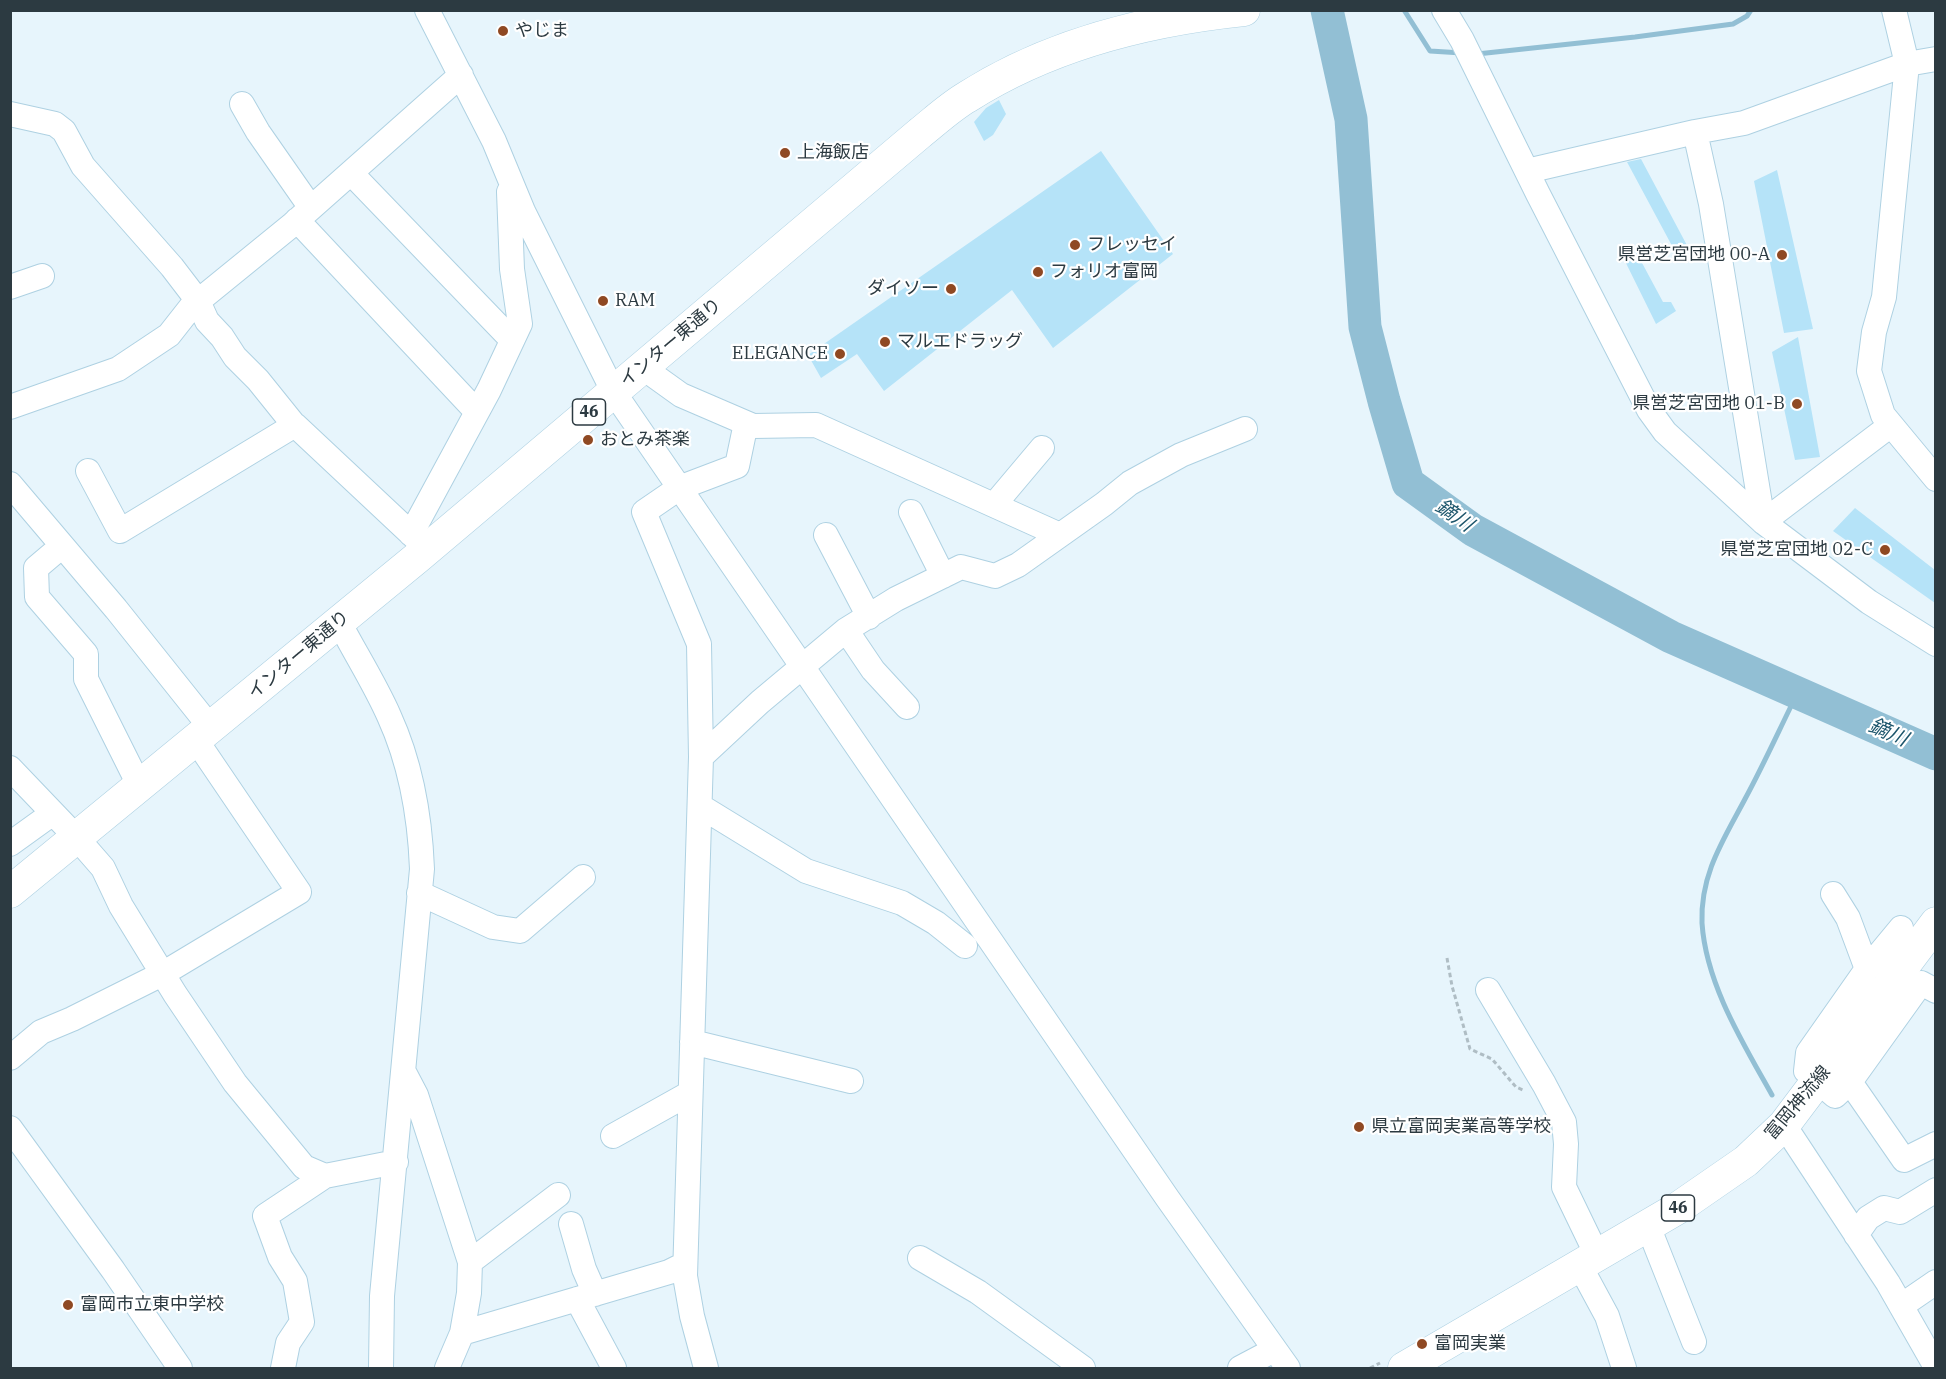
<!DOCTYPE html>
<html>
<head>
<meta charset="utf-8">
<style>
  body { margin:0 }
  #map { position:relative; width:1946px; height:1379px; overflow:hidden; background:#e7f5fc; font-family:"IBM Plex Serif",serif }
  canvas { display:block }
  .frame { position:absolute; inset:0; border:12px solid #2c3a41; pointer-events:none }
</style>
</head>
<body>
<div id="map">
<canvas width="1946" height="1379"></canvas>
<div class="frame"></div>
</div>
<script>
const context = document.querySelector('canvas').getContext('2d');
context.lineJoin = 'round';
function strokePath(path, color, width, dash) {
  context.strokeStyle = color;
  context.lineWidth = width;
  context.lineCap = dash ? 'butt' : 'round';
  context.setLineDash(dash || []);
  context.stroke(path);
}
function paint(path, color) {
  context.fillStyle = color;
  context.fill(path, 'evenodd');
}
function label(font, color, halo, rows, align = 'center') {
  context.font = font + ' "IBM Plex Serif","Noto Sans JP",serif';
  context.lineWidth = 4.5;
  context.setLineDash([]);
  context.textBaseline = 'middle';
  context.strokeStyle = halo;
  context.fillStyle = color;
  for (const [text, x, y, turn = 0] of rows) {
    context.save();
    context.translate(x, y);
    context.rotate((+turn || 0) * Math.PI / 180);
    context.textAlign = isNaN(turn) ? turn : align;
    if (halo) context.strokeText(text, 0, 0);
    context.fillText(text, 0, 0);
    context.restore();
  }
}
const stream = new Path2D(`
  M1404,10L1430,51L1462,53
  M1477,54L1635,37L1733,24L1747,16L1751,10
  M1772,1095C1743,1043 1706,984 1702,923C1700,874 1724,839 1745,799C1764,764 1780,728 1798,692`);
const river = new Path2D(`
  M1327,10L1351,119L1365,327L1384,401L1408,483L1473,530L1671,637L1936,754`);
const building = new Path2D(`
  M999,100L1006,114L993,135L984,141L974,122L986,108Z
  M1101,151L1173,254L1053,348L1012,290L884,391L857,354L821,378L808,355Z
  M1641,159L1690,251L1678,257L1627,162Z
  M1777,170L1813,329L1784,333L1754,181Z
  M1634,248L1663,302H1671L1676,311L1656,324L1621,253Z
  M1798,337L1820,457L1795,460L1772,352Z
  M1855,508L1935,570V603L1833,531Z`);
const path = new Path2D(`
  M1447,958L1452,986L1470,1049L1492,1059L1516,1087L1523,1090
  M1370,1368L1380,1363`);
const minor = new Path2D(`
  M427,10L494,141L523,211L613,391L1168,1199L1288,1368
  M1444,10L1462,40L1538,194L1649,410L1665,432L1763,522L1869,602L1936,644
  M1894,10L1907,64L1884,297L1874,332L1869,371L1883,415L1936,479
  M242,104L258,132L311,208
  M10,114L55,124L64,131L83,166L172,267L198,301L207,321L222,337L235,357L258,380L295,426
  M1695,132L1711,204L1763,522
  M1527,171L1695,132L1744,123L1907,64L1936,59
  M351,173L512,340
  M297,220L477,412
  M10,287L42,276
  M642,367L681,395L753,426L816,425L1060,535
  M10,407L118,369L169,335L191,307L293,224L461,75
  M88,471L120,531L295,425L423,545L418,557
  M10,484L116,609L211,728
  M994,505L1042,448
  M911,512L943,576
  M1763,522L1891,425
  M411,534L489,390L520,324L512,269L509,192
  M826,535L869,617
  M62,546L36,568L37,597L86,654V679L139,785
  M339,622C355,653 375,684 389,716C411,764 420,817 422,869L382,1296L381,1368
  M846,630L873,670L907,707
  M701,757L760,702L846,630L896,599L961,567L995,576L1018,565L1104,504L1130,483L1181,455L1245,429
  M10,768L76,837L103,868L121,906L175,994L235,1083L304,1167L325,1176L396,1162
  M700,806L806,871L902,903L936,923L965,946
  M10,844L53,813
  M419,893L493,927L520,931L583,877
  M1833,894L1848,918L1867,969
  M1901,928L1867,969L1808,1053L1806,1071L1835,1096L1850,1082L1921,983L1936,991
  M1488,990L1544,1084L1564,1122L1566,1144L1564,1187L1592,1245L1595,1257
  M692,1042L851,1081
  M10,1058L41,1032L72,1019L164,973L299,892L196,740
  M405,1074L416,1095L470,1262L469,1293L462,1333L447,1368
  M1850,1082L1904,1160L1936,1144
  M1784,1125L1888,1283L1936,1367
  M10,1128L113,1270L180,1368
  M613,1136L690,1093
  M571,1224L584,1269L595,1294
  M1648,1226L1694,1342
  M1856,1235L1868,1218L1884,1208L1900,1212L1936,1190
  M920,1258L978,1292L1083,1368
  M470,1262L558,1195
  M1580,1266L1607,1316L1624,1368
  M577,1299L614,1368
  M1901,1306L1936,1282
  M462,1333L669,1272L685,1264
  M283,1368L288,1343L302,1322L295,1281L280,1257L265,1216L325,1176
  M706,1368L692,1316L685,1276L701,757L699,644L644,512L679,488L737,466L746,423
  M1240,1368L1274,1350`);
const major = new Path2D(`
  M10,892L418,557L920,133C935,121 950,107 967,97C1050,44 1147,20 1244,10
  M1404,1368L1678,1208L1746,1161L1784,1125L1936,923`);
const markers = [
  [503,31,6,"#8f4923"],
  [785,153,6,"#8f4923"],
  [1075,245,6,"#8f4923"],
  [1782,255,6,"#8f4923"],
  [1038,272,6,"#8f4923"],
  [951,289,6,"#8f4923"],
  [603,301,6,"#8f4923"],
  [885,342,6,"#8f4923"],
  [840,354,6,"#8f4923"],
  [1797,404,6,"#8f4923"],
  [588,440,6,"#8f4923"],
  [1885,550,6,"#8f4923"],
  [1359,1127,6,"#8f4923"],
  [68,1305,6,"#8f4923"],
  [1422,1344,6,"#8f4923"]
];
const shields = [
  [589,412,33],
  [1678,1208,33]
];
const shieldNames = [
  ["46",589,412],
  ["46",1678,1208]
];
const poiNames = [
  ["やじま",515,31],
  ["上海飯店",797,153],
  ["フレッセイ",1087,245],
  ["県営芝宮団地 00-A",1770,255,"right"],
  ["フォリオ富岡",1050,272],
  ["ダイソー",939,289,"right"],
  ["RAM",615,301],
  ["マルエドラッグ",897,342],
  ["ELEGANCE",828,354,"right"],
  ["県営芝宮団地 01-B",1785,404,"right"],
  ["おとみ茶楽",600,440],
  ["県営芝宮団地 02-C",1873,550,"right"],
  ["県立富岡実業高等学校",1371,1127],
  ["富岡市立東中学校",80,1305],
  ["富岡実業",1434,1344]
];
const streetNames = [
  ["インター東通り",671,343,-40],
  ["インター東通り",299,655,-40],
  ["富岡神流線",1798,1103,-50]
];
const waterNames = [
  ["鏑川",1454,516,35],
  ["鏑川",1888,733,24]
];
strokePath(stream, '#92bfd4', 5);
strokePath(river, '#92bfd4', 33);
paint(building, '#b5e3f8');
strokePath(minor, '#aed1e2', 26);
strokePath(major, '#aed1e2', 33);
strokePath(path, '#afbdc4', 3, [4.5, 3]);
strokePath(minor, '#fff', 24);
strokePath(major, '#fff', 32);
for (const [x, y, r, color] of markers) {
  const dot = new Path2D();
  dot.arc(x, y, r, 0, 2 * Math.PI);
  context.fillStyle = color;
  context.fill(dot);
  strokePath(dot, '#fff', 2);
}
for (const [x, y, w] of shields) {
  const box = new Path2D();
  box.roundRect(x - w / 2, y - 13, w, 26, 4.5);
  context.fillStyle = '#fff';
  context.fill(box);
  strokePath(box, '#2c3a41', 1.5);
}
label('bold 16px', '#2c3a41', null, shieldNames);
label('18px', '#2c3a41', '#fff', poiNames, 'left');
label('18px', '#2c3a41', '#fff', streetNames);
label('italic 20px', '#1d566c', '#fff', waterNames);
</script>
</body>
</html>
